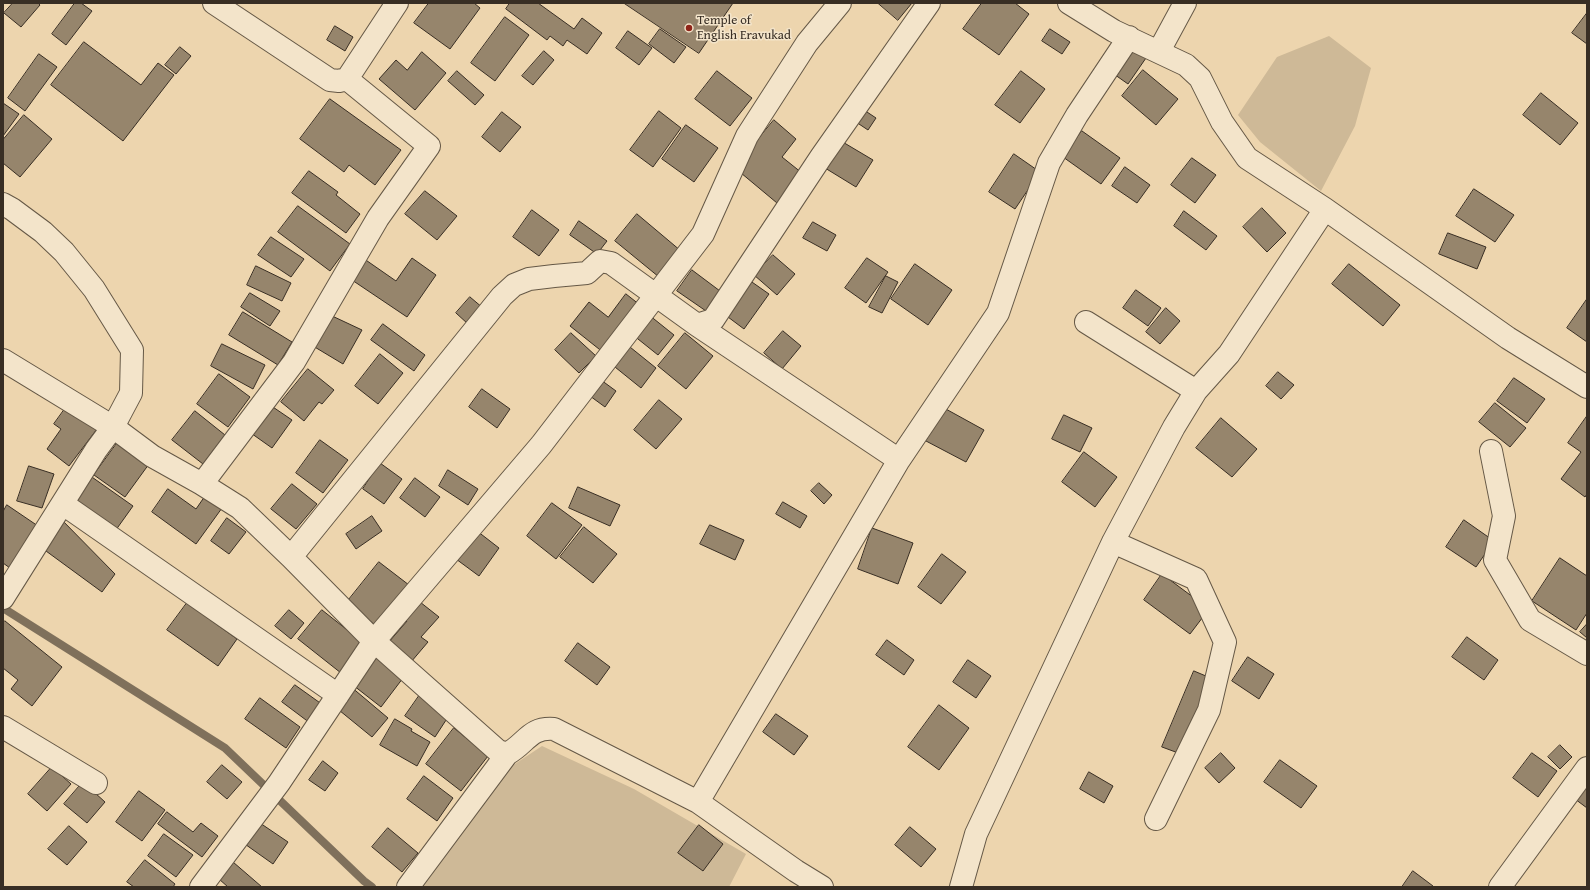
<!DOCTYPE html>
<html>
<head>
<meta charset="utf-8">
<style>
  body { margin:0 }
  #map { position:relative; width:1590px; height:890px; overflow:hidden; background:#edd5ae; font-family:"Gentium Book Plus",serif }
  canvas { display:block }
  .frame { position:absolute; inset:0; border:4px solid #382e24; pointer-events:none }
</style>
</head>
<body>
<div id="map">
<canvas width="1590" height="890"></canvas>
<div class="frame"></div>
</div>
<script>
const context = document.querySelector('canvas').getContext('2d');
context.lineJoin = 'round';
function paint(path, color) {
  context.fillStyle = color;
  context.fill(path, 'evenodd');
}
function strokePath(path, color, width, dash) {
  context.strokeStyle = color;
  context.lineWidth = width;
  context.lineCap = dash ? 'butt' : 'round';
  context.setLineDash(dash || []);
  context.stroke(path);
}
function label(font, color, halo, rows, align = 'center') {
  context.font = font + ' "Gentium Book Plus",serif';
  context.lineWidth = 3;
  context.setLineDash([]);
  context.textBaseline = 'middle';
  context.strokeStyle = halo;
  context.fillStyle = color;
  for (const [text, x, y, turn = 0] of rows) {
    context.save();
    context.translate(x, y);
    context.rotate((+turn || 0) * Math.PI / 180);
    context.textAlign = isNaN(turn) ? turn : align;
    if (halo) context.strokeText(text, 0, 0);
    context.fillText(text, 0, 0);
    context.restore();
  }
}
const green = new Path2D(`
  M1329,36L1371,68L1355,126L1321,191L1260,142L1238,115L1277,57Z
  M542,746L634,789L746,854L729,887H414L509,768Z`);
const stream = new Path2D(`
  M3,608L225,748L364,881L372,887`);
const building = new Path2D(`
  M13,3H38L40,5L21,27L4,13Z
  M75,3H81L92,11L66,45L52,34Z
  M429,3H474L480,8L450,49L414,23Z
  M510,3H538L574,29L582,18L602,33L587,54L567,40L563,46L550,36L547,40L506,9Z
  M624,3H733L699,53Z
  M878,3H912L898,20Z
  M982,3H1015L1029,14L999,55L963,29Z
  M1587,13V44L1572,33Z
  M505,17L529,35L495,81L471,63Z
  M335,26L353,37L345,51L327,40Z
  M660,29L686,47L674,63L649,44Z
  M1050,29L1070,42L1062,54L1042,41Z
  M628,31L652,48L639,65L616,48Z
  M84,42L141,85L158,63L174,75L123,141L51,85Z
  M1130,46L1146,58L1128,84L1111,72Z
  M180,47L191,56L176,74L165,65Z
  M544,51L554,60L533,85L522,76Z
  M422,52L446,73L415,110L379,79L396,60L407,70Z
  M39,54L57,67L25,111L8,98Z
  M1143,70L1178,99L1156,125L1122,96Z
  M457,71L484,95L475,105L448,81Z
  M717,71L752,98L730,126L695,99Z
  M1021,71L1045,89L1020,123L995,105Z
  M1541,93L1578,123L1560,145L1523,115Z
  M330,99L401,150L375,185L349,165L344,172L300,139Z
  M3,103L19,114L3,136Z
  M864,110L876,118L868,130L856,122Z
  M659,111L681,128L653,167L630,150Z
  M502,112L521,127L500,152L482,137Z
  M24,115L52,139L20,177L3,163V140Z
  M774,120L796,139L782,157L802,173L777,203L735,168Z
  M686,125L718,148L694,182L662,159Z
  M1082,131L1120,158L1101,184L1063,157Z
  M841,141L873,160L856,187L825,168Z
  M1014,154L1040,172L1015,209L989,192Z
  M1192,158L1216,175L1195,203L1171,185Z
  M1125,167L1150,185L1137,203L1112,186Z
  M309,171L338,192L336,195L360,214L346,233L292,193Z
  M1474,189L1514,215L1495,242L1456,216Z
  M425,191L457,216L437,240L405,214Z
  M298,206L350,244L330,271L278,232Z
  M1262,208L1286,233L1267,252L1243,227Z
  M532,210L559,230L539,256L513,237Z
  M1184,211L1217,236L1206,250L1174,226Z
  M637,214L681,251L659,277L615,241Z
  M579,221L607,241L597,254L570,235Z
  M813,222L836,235L827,251L803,238Z
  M1448,233L1486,247L1477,269L1439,254Z
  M271,237L304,259L291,277L258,255Z
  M773,255L795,274L777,295L754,275Z
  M360,256L396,281L412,258L436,275L407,317L346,276Z
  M867,258L888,272L866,303L845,288Z
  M915,264L952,290L928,325L891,299Z
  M1349,264L1400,305L1383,326L1332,284Z
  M256,266L291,283L282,301L247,285Z
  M692,270L720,291L706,311L677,291Z
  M886,276L898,282L882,313L869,307Z
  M749,280L769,294L744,329L724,314Z
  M1136,290L1161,308L1148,326L1123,308Z
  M250,293L280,311L270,326L241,307Z
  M626,294L640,305L604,353L570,326L589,302L608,317Z
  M470,297L483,308L468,324L456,313Z
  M1587,299V342L1567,328Z
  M1166,308L1180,321L1160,344L1146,332Z
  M243,312L292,342L278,365L229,335Z
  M330,315L362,330L343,364L313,346Z
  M649,315L674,335L658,355L633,335Z
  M383,324L425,355L414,371L371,340Z
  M783,331L801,346L782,369L764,353Z
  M571,333L596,356L579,373L555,350Z
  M685,333L713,356L686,389L658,366Z
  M625,343L656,368L641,388L610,363Z
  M222,344L265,365L253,389L211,366Z
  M380,354L403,373L378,404L355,386Z
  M308,369L334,390L322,404L319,402L304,421L281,402Z
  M1278,372L1294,385L1281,399L1266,386Z
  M219,374L250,397L228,427L197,404Z
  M1514,378L1545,399L1527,423L1497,401Z
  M601,380L616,391L605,407L590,396Z
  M482,389L510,409L497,428L469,407Z
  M659,400L682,419L656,449L634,430Z
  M267,403L292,420L272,448L248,431Z
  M1495,403L1526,428L1510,447L1479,422Z
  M67,406L97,429L69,466L47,449L61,429L54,424Z
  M944,408L984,430L966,462L926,441Z
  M195,411L225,435L203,464L172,440Z
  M1064,415L1092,428L1080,452L1052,439Z
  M1587,416V494L1585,497L1561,479L1581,452L1568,443Z
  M1221,418L1257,449L1232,477L1196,448Z
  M320,440L348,460L323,493L296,473Z
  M118,442L149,464L125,497L94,475Z
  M1084,452L1117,477L1095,507L1062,482Z
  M380,463L402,479L384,504L363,489Z
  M29,466L54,474L42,508L17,501Z
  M448,470L478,489L468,505L439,486Z
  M89,475L133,506L113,534L69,503Z
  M415,478L440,497L425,517L400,498Z
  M819,483L832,495L824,504L811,491Z
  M292,484L317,504L296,529L271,509Z
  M578,487L620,505L610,526L569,508Z
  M168,489L196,509L205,496L222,508L196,544L152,512Z
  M783,502L807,516L800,528L776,514Z
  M552,503L582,525L556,559L527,536Z
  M7,505L38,526L10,568L3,563V512Z
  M372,516L382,531L356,549L346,534Z
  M59,517L115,574L102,592L46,551Z
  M227,518L246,532L229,554L211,541Z
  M1464,520L1494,541L1476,567L1446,547Z
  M710,525L744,540L735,560L700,544Z
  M584,527L617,554L593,583L560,557Z
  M872,528L913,543L898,584L858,569Z
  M477,531L499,548L479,576L456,559Z
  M942,554L966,572L941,604L918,587Z
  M1560,558L1587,576V613L1576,630L1532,601Z
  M379,562L409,585L376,626L347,602Z
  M1162,574L1209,609L1190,634L1144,600Z
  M420,602L439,617L421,637L428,642L411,662L388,643L407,621L405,620Z
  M187,603L237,639L218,666L167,630Z
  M289,610L304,623L291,639L275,626Z
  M322,610L365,644L341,673L298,639Z
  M5,621L62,667L32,706L11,689L18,680L3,668V623Z
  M1587,624V638L1580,632Z
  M1467,637L1498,660L1484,680L1452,657Z
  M887,640L914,660L904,675L876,655Z
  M578,643L610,667L597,685L565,661Z
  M371,653L403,678L381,707L349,682Z
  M1248,657L1274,674L1259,699L1232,681Z
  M968,660L991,676L976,698L953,682Z
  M1194,671L1213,679L1181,754L1162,747Z
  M295,685L323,705L310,723L282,702Z
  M350,686L388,718L372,737L334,706Z
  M419,696L448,717L435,737L405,716Z
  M260,698L300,727L286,748L245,719Z
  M939,705L969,728L939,770L908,747Z
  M776,714L808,736L794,755L763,732Z
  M395,719L412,729L411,731L430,742L417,766L380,745Z
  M454,728L488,756L461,791L426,764Z
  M1560,745L1572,757L1560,769L1548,757Z
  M1221,753L1235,768L1219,783L1205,768Z
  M1532,753L1557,771L1538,797L1513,778Z
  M1280,760L1317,786L1301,808L1264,782Z
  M323,761L338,773L325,791L309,780Z
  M222,765L242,782L227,799L207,782Z
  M52,767L71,784L47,811L28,794Z
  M1089,772L1113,786L1104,803L1080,789Z
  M424,776L453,798L437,821L407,799Z
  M1587,781V808L1575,799Z
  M83,782L105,802L87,823L64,804Z
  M139,791L165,810L142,841L116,822Z
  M167,812L193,832L201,823L218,836L202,857L158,824Z
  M257,821L288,842L273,864L242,842Z
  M699,825L723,844L703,871L678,853Z
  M69,826L87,842L67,865L48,849Z
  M910,827L936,849L921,867L895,845Z
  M388,828L418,853L402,872L372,847Z
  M164,834L193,855L176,877L148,856Z
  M145,860L175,884L173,887H134L127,882Z
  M233,862L262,887H228L219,879Z
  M1413,871L1433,886V887H1402Z`);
const minor = new Path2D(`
  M214,3L330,80L339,81L347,79L397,3
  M1069,3L1114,31L1186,65L1200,78L1222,122L1247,158L1325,209L1508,338L1587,387
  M1159,51L1185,3
  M3,204L12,209L43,232L64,252L94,289L132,350L131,393L113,427L3,360
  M1086,322L1196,391
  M697,325L899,460
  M1491,451L1504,516L1495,560L1530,620L1587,654
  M202,484L294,362L378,218L429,146L347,79
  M63,504L338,695
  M1113,542L1196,579L1225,642L1209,710L1156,819
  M291,557L502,296L514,285L529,279L554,276L587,273L600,261L611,263L697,325L713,320L821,157L929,3
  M3,598L96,450L113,427L152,456L202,484L240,508L291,557L374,641L498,751L507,754C527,743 529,727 554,729L698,802L796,871L822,887
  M3,727L96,783
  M698,802L899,460L998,313L1049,163L1077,115L1129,37
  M201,887L279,783L374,641L541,445L703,234L747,136L807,43L840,3
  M408,887L507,754
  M961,887L976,834L1113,542L1174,427L1196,391L1229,354L1325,209
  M1500,887L1587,768`);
const markers = [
  [689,28,4,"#8f2418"]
];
const poiNames = [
  ["Temple of",697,21],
  ["English Eravukad",697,36]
];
paint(green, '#ceb997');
strokePath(stream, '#7f705b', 8);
paint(building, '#96856c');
strokePath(building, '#382e24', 1);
strokePath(minor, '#655846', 24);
strokePath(minor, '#f3e4ca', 22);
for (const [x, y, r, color] of markers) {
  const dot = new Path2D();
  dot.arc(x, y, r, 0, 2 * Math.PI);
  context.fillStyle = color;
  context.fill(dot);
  strokePath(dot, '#f3e4ca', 1.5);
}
label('13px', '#382e24', '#f3e4ca', poiNames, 'left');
</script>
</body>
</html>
